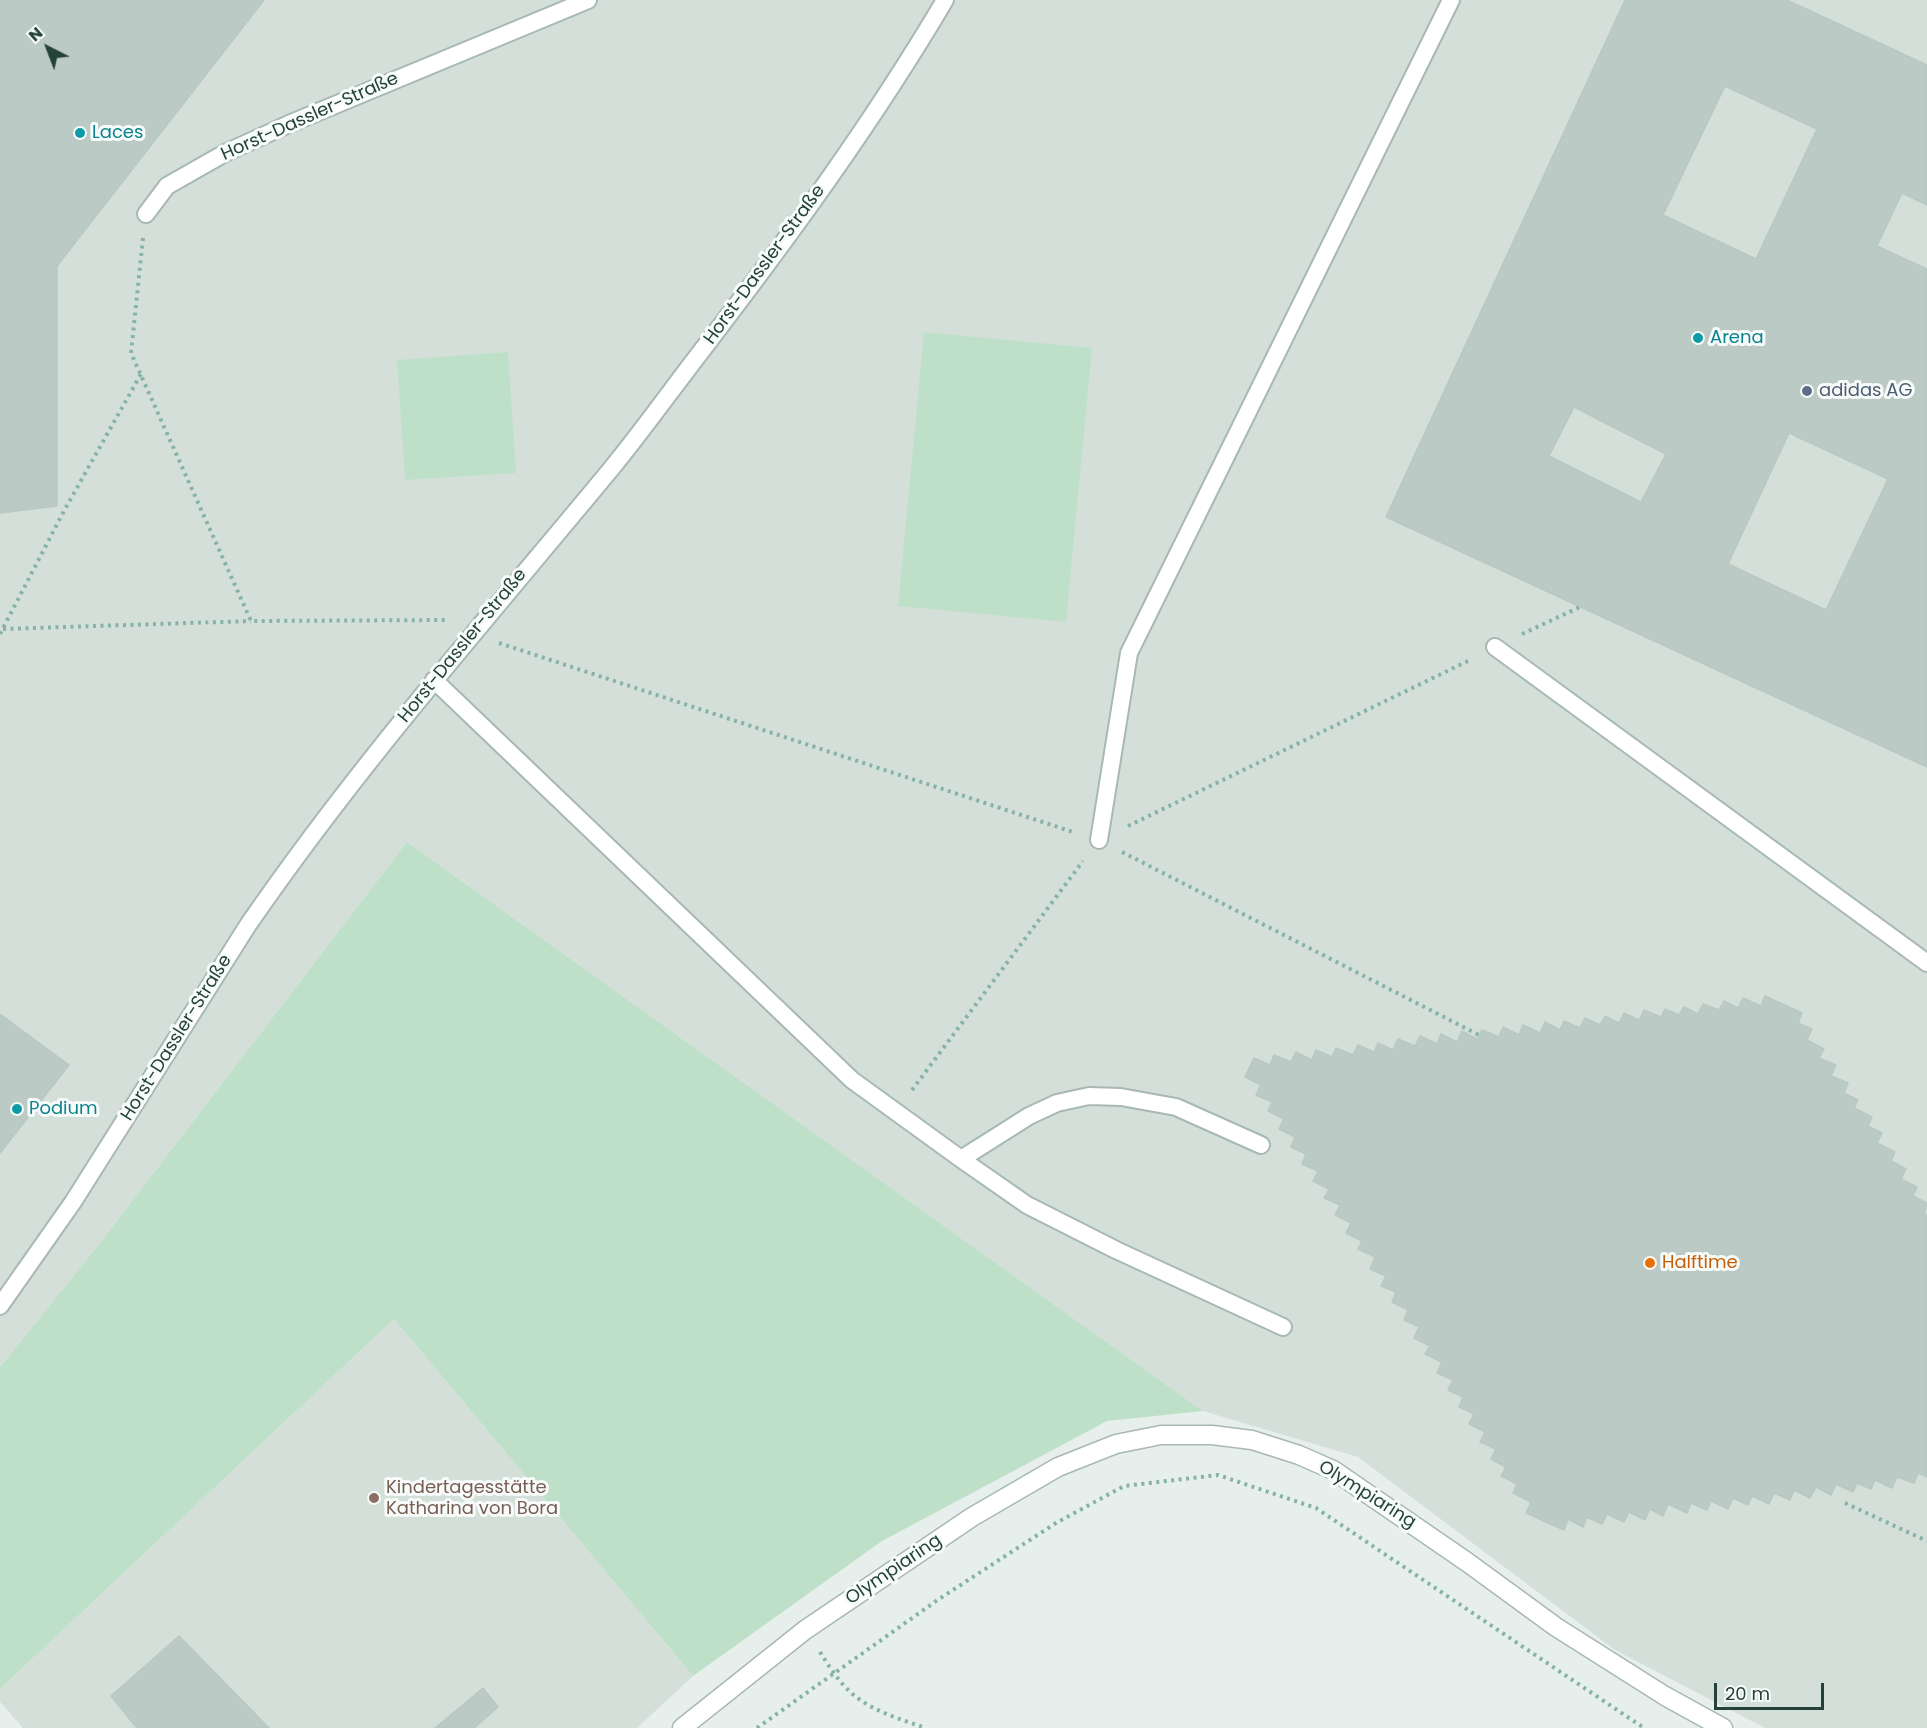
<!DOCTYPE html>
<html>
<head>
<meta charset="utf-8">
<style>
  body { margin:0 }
  #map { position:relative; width:1927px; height:1728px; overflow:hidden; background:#e6efeb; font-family:Poppins,sans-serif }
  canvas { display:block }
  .north { position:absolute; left:18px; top:18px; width:60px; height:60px; -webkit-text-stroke:4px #f7fbf9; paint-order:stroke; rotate:318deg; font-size:16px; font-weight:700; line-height:24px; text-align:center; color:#24423a }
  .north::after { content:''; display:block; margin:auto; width:21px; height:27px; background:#24423a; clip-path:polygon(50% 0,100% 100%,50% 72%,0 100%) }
  .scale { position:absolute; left:1714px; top:1683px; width:110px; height:27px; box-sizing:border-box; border:3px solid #24423a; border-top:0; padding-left:8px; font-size:18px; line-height:21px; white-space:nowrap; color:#24423a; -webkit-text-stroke:4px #f7fbf9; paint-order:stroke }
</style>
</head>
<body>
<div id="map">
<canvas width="1927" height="1728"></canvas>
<div class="north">N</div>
<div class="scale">20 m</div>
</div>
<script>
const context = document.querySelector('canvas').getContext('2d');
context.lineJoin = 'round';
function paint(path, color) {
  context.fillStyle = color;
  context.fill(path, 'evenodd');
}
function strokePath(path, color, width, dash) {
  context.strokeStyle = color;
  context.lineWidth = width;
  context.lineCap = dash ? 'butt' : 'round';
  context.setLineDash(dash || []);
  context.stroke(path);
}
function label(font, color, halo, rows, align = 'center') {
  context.font = font + ' Poppins,sans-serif';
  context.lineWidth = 6;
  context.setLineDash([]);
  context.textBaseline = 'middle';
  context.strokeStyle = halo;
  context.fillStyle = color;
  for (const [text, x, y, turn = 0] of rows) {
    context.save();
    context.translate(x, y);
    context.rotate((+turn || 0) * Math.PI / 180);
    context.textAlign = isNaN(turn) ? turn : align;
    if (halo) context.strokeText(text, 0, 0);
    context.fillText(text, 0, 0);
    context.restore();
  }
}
const built = new Path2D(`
  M0,0H1927V1728H1765L1615,1650L1358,1457L1203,1411L407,842L100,1243L0,1367Z
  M394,1319L693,1676L637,1728H23L0,1702V1689Z`);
const green = new Path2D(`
  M924,332L1092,348L1066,622L898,606Z
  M508,352L516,473L405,480L397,360Z
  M407,842L1203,1411L1107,1421L882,1541L693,1676L394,1319L0,1689V1367L100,1243Z`);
const building = new Path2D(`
  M0,0H264L57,266V506L0,513Z
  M1625,0H1787L1927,65V205L1902,193L1877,246L1927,269V767L1386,517ZM1725,86L1817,129L1756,259L1663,215ZM1574,407L1666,454L1641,502L1549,456ZM1789,433L1888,479L1826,610L1728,564Z
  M1765,996L1802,1013L1798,1023L1812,1029L1807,1040L1824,1049L1819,1058L1836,1065L1831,1076L1848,1083L1844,1093L1858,1100L1854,1108L1872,1117L1868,1126L1882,1133L1877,1143L1895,1152L1891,1161L1906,1169L1901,1179L1917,1187L1913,1196L1927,1203L1924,1214L1927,1215V1477L1918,1473L1914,1483L1897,1477L1892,1488L1875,1480L1871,1489L1857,1483L1853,1492L1836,1484L1831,1495L1816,1487L1810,1498L1794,1490L1790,1500L1774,1493L1769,1504L1752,1496L1748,1505L1733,1498L1728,1509L1711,1501L1707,1510L1691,1503L1687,1513L1668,1504L1663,1516L1650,1509L1645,1520L1629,1512L1624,1522L1607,1514L1602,1524L1587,1517L1583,1527L1568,1519L1564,1530L1526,1513L1531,1502L1513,1493L1517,1484L1501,1476L1506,1467L1491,1459L1496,1449L1480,1442L1485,1432L1469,1424L1474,1414L1459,1407L1463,1397L1448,1390L1453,1380L1437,1373L1442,1362L1425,1354L1430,1346L1414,1338L1419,1327L1404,1320L1408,1310L1392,1302L1396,1292L1381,1286L1386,1276L1370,1269L1375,1257L1358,1249L1362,1241L1346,1233L1351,1223L1335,1215L1340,1205L1324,1198L1329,1189L1313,1181L1318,1171L1302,1164L1306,1154L1291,1147L1295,1137L1279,1129L1284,1119L1268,1111L1272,1102L1256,1095L1261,1085L1245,1077L1254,1058L1270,1065L1274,1055L1291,1062L1296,1052L1312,1060L1316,1050L1332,1057L1336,1048L1353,1055L1358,1045L1374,1052L1378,1043L1393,1050L1398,1039L1415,1046L1420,1036L1437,1044L1441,1034L1457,1042L1462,1031L1477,1039L1482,1030L1499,1037L1503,1027L1519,1035L1523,1025L1540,1033L1545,1022L1560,1030L1564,1021L1580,1028L1585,1018L1600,1025L1605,1016L1619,1023L1624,1013L1639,1020L1644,1010L1661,1017L1665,1009L1679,1015L1684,1007L1698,1014L1703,1004L1719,1010L1724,1001L1738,1008L1743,998L1761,1006Z
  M0,1014L69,1065L0,1153Z
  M179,1636L269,1728H137L111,1696Z
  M483,1688L498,1707L474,1728H435Z`);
const path = new Path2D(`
  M143,238L131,353L251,621L449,620
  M3,629L251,621
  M0,634L65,509L141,374
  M1522,634L1580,607
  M499,643L1073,832
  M1128,826L1472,659
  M1122,852L1479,1035
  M912,1090L1083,861
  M1845,1503L1927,1541
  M820,1652C830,1668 841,1685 856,1697C876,1712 902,1720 926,1728
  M757,1728L939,1599L1056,1523L1124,1486L1218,1475L1316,1508L1644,1728`);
const lane = new Path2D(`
  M146,214L167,186L225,153L289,124L588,0
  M1495,647L1927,963
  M434,680L852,1080L961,1159L1027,1205L1116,1250L1283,1327
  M1099,840L1129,653L1451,0
  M961,1159L1029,1116L1057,1103L1089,1096L1121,1097L1176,1107L1261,1145
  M0,1306L73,1202L248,925C358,765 487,619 611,469C643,430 672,389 703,349C789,237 873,122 945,0`);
const street = new Path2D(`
  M682,1728L805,1630L972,1517L1058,1467L1116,1444L1161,1435H1212L1252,1440L1299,1455L1333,1470L1467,1562L1556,1627L1665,1696L1723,1728`);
const markers = [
  [80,133,6,"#0f9aa8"],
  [1698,338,6,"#0f9aa8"],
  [1807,391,6,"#5c6f8a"],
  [17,1109,6,"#0f9aa8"],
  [1650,1263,6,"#e8710a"],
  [374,1498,6,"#8d6e63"]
];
const streetNames = [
  ["Horst-Dassler-Straße",310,117,-24],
  ["Horst-Dassler-Straße",765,265,-54],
  ["Horst-Dassler-Straße",463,646,-51],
  ["Horst-Dassler-Straße",177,1038,-58],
  ["Olympiaring",1367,1495,32],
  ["Olympiaring",894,1570,-34]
];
const cultureNames = [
  ["Laces",92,133],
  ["Arena",1710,338],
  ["Podium",29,1109]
];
const serviceNames = [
  ["adidas AG",1819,391]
];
const foodNames = [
  ["Halftime",1662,1263]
];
const educationNames = [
  ["Kindertagesstätte",386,1488],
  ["Katharina von Bora",386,1509]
];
paint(built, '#d4dfda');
paint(green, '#bfe0c8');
paint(building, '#bbcac4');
strokePath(building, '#b8c9c2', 1.5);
strokePath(lane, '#a8b8b2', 20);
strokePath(street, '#a8b8b2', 21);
strokePath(path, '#86b3a5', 4, [3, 4.5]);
strokePath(lane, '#fff', 16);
strokePath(street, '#fff', 18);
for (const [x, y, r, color] of markers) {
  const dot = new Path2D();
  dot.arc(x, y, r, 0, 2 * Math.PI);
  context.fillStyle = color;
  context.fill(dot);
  strokePath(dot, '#f7fbf9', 2);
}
label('18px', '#24423a', '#f7fbf9', streetNames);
label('18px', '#0d838f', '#f7fbf9', cultureNames, 'left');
label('18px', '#4e5e75', '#f7fbf9', serviceNames, 'left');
label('18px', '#c56008', '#f7fbf9', foodNames, 'left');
label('18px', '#785e54', '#f7fbf9', educationNames, 'left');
</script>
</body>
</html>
